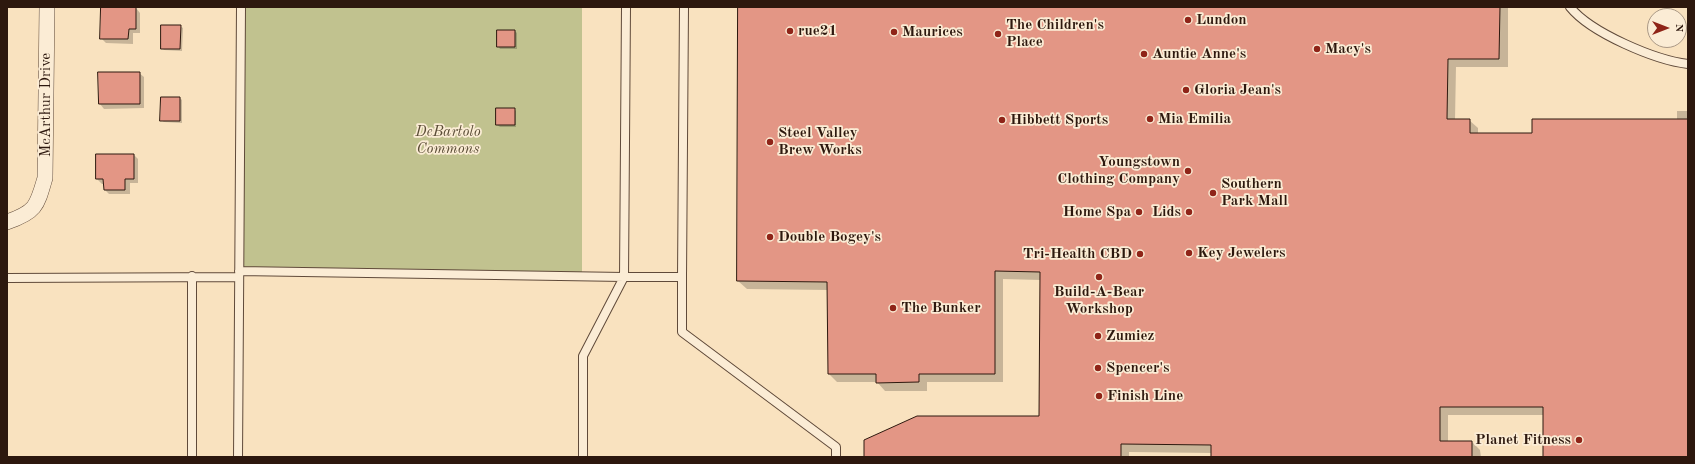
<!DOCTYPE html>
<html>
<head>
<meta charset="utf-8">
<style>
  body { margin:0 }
  #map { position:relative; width:1695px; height:464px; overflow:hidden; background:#f9e2bf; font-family:"Old Standard TT",serif }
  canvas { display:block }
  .frame { position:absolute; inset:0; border:8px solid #2d180e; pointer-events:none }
  .north { position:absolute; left:1647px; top:8px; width:40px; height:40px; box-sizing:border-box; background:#fbecd5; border:1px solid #a99785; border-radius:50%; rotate:90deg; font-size:11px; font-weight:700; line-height:16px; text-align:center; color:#2d180e }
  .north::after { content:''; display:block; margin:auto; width:14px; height:18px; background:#8f2418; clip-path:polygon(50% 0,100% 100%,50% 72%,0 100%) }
</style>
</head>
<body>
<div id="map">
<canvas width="1695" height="464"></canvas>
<div class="frame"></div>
<div class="north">N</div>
</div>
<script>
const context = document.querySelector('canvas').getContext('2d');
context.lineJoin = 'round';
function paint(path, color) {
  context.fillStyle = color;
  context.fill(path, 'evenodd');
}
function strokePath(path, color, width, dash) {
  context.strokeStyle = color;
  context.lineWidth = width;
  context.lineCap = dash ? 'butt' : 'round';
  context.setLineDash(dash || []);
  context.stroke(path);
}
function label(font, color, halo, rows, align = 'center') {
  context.font = font + ' "Old Standard TT",serif';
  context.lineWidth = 3.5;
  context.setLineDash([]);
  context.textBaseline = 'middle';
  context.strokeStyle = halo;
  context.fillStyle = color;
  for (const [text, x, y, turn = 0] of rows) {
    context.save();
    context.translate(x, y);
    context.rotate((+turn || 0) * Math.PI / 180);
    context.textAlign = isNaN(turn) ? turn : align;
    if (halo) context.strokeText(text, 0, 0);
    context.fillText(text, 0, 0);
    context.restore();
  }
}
const green = new Path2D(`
  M241,7H582V276L239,271Z`);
const shadow = new Path2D(`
  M739,7H1508V67H1456L1455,120H1469L1478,128V134H1533L1677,120V111H1688V457H1544V415H1448V442H1472L1480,450L1481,457H1212V453L1129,452V457H865L1040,417L1041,280L1003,279V382H927V391H885L877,382H837L829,374L828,290L747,289L738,281Z
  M136,8L140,13V33H133V44L106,43L101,38Z
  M180,26L183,28L182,51L164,50L162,48Z
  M515,31L517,33V49H500L498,46Z
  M139,73L144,77V108L104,109L100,104Z
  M180,98L182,100V123L164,122L161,120Z
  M514,109L516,111V127H500L497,125Z
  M134,155L138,159V183H130V194H109L105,190L104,184H102L97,179Z`);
const building = new Path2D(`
  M101,7H136V29H129L128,39H100Z
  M738,7H1500L1499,59H1448L1447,119H1470V133H1532V119H1688V457H1543V407H1440V441H1472V457H1211V445L1121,444V457H864V440L917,416H1039L1040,272L995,271V374H919V382L876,383V374H828L827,282L737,281Z
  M161,25H181L180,49H161Z
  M497,30H515V47H497Z
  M98,72H140V104H99Z
  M161,97H180V121H160Z
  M496,108H515V125H496Z
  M96,154H134V179H125V190H104L103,179H96Z`);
const lane = new Path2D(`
  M1570,7C1591,33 1655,60 1688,64
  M239,271L624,277L626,7
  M682,277V332L836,447V457
  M7,278L239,277
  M192,457V276
  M238,457L241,7
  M583,457V356L624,277H682L684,7`);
const street = new Path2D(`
  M7,222C36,212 37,206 45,178L47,7`);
const markers = [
  [1188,20,4,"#8f2418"],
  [790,31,4,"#8f2418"],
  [894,32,4,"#8f2418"],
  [998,34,4,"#8f2418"],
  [1317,49,4,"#8f2418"],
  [1144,54,4,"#8f2418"],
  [1186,90,4,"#8f2418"],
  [1150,119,4,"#8f2418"],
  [1002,120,4,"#8f2418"],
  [770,142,4,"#8f2418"],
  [1188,171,4,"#8f2418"],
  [1213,193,4,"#8f2418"],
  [1139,212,4,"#8f2418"],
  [1189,212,4,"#8f2418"],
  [770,237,4,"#8f2418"],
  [1189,253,4,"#8f2418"],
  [1140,254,4,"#8f2418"],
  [1099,277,4,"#8f2418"],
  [893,308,4,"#8f2418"],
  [1098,336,4,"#8f2418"],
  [1098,368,4,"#8f2418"],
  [1099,396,4,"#8f2418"],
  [1579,440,4,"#8f2418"]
];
const poiNames = [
  ["Lundon",1196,20],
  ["The Children's",1006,25],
  ["Place",1006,42],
  ["rue21",798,31],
  ["Maurices",902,32],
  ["Macy's",1325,49],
  ["Auntie Anne's",1152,54],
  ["Gloria Jean's",1194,90],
  ["Mia Emilia",1158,119],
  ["Hibbett Sports",1010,120],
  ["Steel Valley",778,133],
  ["Brew Works",778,150],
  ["Youngstown",1180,162,"right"],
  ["Clothing Company",1180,179,"right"],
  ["Southern",1221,184],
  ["Park Mall",1221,201],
  ["Home Spa",1131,212,"right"],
  ["Lids",1181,212,"right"],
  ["Double Bogey's",778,237],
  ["Key Jewelers",1197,253],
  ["Tri-Health CBD",1132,254,"right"],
  ["Build-A-Bear",1099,292,"center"],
  ["Workshop",1099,309,"center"],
  ["The Bunker",901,308],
  ["Zumiez",1106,336],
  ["Spencer's",1106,368],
  ["Finish Line",1107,396],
  ["Planet Fitness",1571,440,"right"]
];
const streetNames = [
  ["McArthur Drive",46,105,-90]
];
const parkNames = [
  ["DeBartolo",448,132],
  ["Commons",448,149]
];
paint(green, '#c1c28f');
paint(shadow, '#0003');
paint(building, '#e39685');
strokePath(building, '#2d180e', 1);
strokePath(lane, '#604a3a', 10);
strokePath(street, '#604a3a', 16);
strokePath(lane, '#fbecd5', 8);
strokePath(street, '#fbecd5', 15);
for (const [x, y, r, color] of markers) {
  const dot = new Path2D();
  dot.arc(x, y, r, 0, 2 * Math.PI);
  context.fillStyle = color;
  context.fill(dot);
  strokePath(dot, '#fbecd5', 1.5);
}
label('bold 15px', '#2d180e', '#fbecd5', poiNames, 'left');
label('15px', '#2d180e', '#fbecd5', streetNames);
label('italic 15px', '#594b35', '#fbecd5', parkNames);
</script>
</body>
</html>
